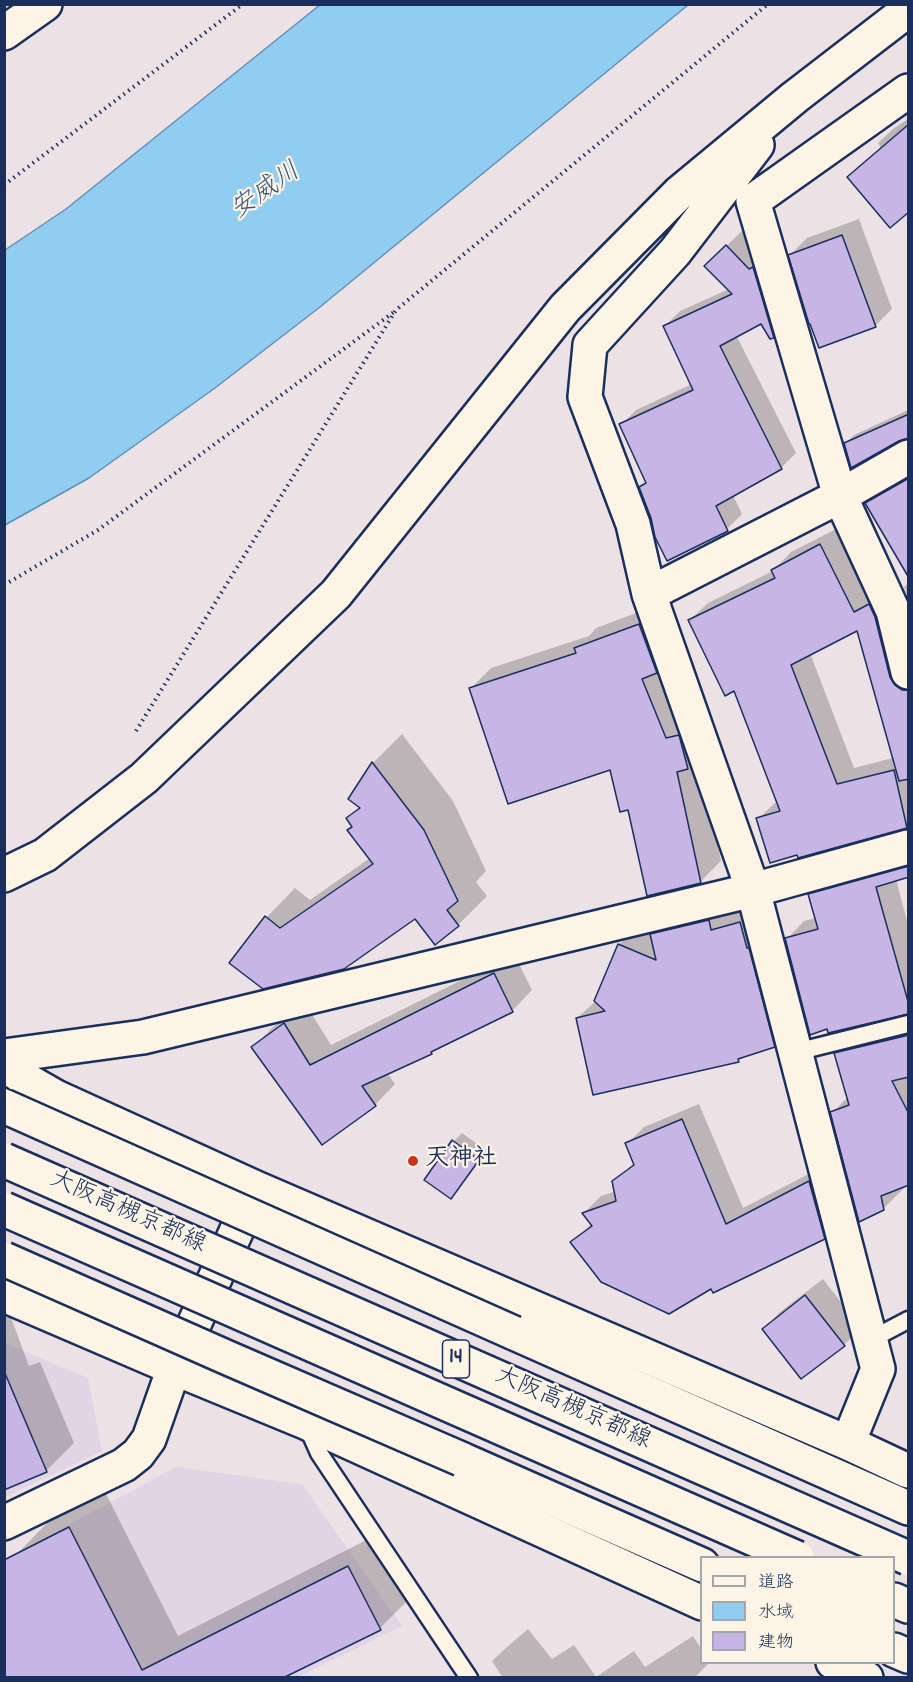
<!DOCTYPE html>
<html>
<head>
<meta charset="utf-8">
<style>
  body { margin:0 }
  #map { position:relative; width:913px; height:1682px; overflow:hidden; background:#ece2e5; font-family:Dekko,"Klee One",sans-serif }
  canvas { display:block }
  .frame { position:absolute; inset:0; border:6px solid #1b2f5e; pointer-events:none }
  .legend { position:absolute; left:700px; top:1556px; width:195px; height:108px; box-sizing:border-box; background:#fcf5e5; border:2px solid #a2a6af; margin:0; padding:8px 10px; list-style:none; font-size:18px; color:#1b2f5e }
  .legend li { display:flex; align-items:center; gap:12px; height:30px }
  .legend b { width:30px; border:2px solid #a2a6af }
</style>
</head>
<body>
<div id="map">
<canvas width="913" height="1682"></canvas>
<div class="frame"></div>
<ul class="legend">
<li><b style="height:8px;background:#fcf5e5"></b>道路</li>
<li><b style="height:16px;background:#91cdf1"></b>水域</li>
<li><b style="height:16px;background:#c6b5e5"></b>建物</li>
</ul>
</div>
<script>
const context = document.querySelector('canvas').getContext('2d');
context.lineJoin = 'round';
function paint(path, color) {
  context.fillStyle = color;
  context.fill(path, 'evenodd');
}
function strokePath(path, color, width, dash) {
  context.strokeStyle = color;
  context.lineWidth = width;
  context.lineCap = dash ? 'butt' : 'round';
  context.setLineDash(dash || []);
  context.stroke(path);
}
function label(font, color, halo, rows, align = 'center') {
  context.font = font + ' Dekko,"Klee One",sans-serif';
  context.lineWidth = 4.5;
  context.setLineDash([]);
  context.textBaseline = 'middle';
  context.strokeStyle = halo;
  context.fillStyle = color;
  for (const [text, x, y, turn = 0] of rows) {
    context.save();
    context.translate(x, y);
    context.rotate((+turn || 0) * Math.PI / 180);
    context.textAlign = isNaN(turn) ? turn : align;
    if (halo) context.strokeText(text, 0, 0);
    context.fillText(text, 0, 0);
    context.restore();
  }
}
const built = new Path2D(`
  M5,1343L88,1378L102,1451L5,1497Z
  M176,1467L302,1484L402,1626L298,1677L38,1678L5,1611V1559Z`);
const water = new Path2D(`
  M321,4L688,5L320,307L215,388L89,478L5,525V250L66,209Z`);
const shadow = new Path2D(`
  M908,119V214L890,225L849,177L881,148L878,143L894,128Z
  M859,219L892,309L875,326L790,255L807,238Z
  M742,231L764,255L788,321L773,336L762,322L736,335L796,453L781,468L733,495L742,514L727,529L667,559L641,487L647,481L621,425L636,410L692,384L665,326L680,311L729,289L721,251Z
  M908,410V437L846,443L854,435Z
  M908,472V575L867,503L885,486Z
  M838,528L908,661V724L858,629L810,653L854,768L908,754V828L758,819L778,800L735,689L690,620L708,603L773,571L791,552Z
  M908,583V597L904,587Z
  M660,604L698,756L721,861L700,882L629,808L611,768L471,688L491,668L589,636L596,628Z
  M402,734L453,801L486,871L476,882L487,896L458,925L415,917L232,963L267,917L295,888L310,900L370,858L354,826L348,818L360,806L350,799L373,763Z
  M908,854V876L896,879L908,925V1012L787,939L804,921L816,918L810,895L828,877Z
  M725,904L728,914L756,907L790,1029L774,1046L744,1056L738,1061L577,1018L596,1001L619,945L635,928L651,935L668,918Z
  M514,954L532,990L512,1011L436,1048L431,1053L387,1073L395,1084L375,1105L253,1047L273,1027L305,1003L331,1045Z
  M908,1017V1184L883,1209L832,1113L848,1097L836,1054L860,1029Z
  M699,1104L743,1208L826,1165L841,1220L824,1237L712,1286L572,1243L592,1223L584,1213L601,1196L616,1191L614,1182L635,1162L627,1144L644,1127Z
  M462,1133L487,1151L459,1189L451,1197L454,1141Z
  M823,1279L861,1328L844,1345L764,1329L780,1312Z
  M9,1312L29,1366L40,1362L74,1443L46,1471L9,1487L4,1491V1314Z
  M105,1492L178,1636L384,1531L415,1593L380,1628L282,1678H4V1607L15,1556L50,1520Z
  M528,1629L552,1659L574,1645L596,1677L634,1651L645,1667L693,1636L702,1650V1662L709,1663L694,1678H503L492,1661L507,1647Z`);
const building = new Path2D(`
  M909,124V212L890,228L847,177Z
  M842,235L876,327L819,348L810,324H809L788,255Z
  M726,245L749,269L753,267L774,338L770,339L761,324L720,346L782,469L716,506L728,531L667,561L655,537L651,518L639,487L646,483L619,424L693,390L663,326L732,294L704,266Z
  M909,414V438L899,441L851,468L844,443Z
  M909,478V578L865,503Z
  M820,544L854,612L869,604L875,617L890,677L895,685L902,690H909V779L899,781L857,631L791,665L837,784L894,770L907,828L798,858L797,855L770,863L756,818L780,811L734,691L725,696L688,620L775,578L771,570Z
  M639,624L657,673L642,679L666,738L679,735L688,769L677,772L701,883L647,896L628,810L620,812L610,770L508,804L469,688L576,653L574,648Z
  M372,762L424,830L458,901L447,910L459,926L435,945L415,919L344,969L263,989L229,963L265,916L280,928L373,864L347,830L352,827L346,818L360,808L348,799Z
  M909,866V877L876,887L909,1005V1014L828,1033L827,1029L810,1035L785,938L818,929L808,894Z
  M709,920L711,930L740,922L747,948H749L775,1047L738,1059L739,1062L593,1095L576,1018L605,1011L594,1001L618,944L656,960L650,934Z
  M494,973L513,1012L431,1052L432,1054L362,1086L376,1106L322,1145L251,1047L284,1023L310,1065Z
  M909,1035V1077L892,1081L909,1114V1185L881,1196L884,1210L859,1222L830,1112L849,1105L834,1053Z
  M682,1119L726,1224L809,1181L825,1239L713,1293L711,1289L669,1314L601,1282L570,1242L592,1226L582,1213L616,1201L612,1181L634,1165L625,1143Z
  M452,1140L479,1160L451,1199L424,1180Z
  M805,1295L845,1346L801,1379L762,1329Z
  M4,1371L47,1472L4,1490Z
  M69,1527L142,1670L348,1566L381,1630L285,1677H4V1560Z`);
const path = new Path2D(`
  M4,185L243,4
  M4,585L98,530L394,312
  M136,731L396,310L768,4`);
const lane = new Path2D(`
  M796,1052L908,1024
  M870,1340L908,1320
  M307,1426L319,1453L469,1678`);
const street = new Path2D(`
  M908,91L753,201L840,496L893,611L908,672
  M649,594L633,524L585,397L590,345L675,252L757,145
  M4,875L45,855L144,778L336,594L565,308L679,193L795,97L908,10
  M4,1056L143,1037L753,890L908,847
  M4,1064L28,1081L56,1097L256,1188L848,1443L908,1471
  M4,1295L174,1368L305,1422L702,1603
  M175,1366L256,1188
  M848,1443L878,1369L753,890L649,594L840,496L908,457
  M833,1662L866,1678`);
const secondary = new Path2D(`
  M4,33L45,4
  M4,1523L124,1465L138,1454L149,1439L174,1368`);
const primary = new Path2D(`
  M514,1333L908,1508
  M461,1459L702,1565
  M894,1600L908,1606
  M894,1650L908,1656`);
const primaryBridge = new Path2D(`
  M4,1106L514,1333
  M4,1160L908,1558
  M4,1209L797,1558
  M4,1259L228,1358L461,1459`);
const markers = [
  [413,1161,6,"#c8321e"]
];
const shields = [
  [456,1359,27]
];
const shieldNames = [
  ["14",456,1359]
];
const poiNames = [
  ["天神社",425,1161]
];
const streetNames = [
  ["大阪高槻京都線",127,1214,24],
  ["大阪高槻京都線",572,1410,24]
];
const waterNames = [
  ["安威川",267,193,-35]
];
paint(built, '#e1d4e5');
paint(water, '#91cdf1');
strokePath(water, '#628eb6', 1.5);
paint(shadow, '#0003');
paint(building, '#c6b5e5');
strokePath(building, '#1b2f5e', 1.5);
strokePath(lane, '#1b2f5e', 21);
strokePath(street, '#1b2f5e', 38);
strokePath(secondary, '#1b2f5e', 38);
strokePath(primary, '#1b2f5e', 38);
strokePath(path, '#1b2f5e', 4, [1.5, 4.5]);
strokePath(lane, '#fcf5e5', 16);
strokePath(street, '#fcf5e5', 33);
strokePath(secondary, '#fcf5e5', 33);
strokePath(primary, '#fcf5e5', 33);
strokePath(primaryBridge, '#1b2f5e', 38, []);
strokePath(primaryBridge, '#fcf5e5', 33);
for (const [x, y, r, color] of markers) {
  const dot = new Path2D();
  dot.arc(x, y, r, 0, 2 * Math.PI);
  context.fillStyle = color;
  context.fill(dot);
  strokePath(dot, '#fcf5e5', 2);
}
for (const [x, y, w] of shields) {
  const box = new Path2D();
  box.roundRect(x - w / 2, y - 19, w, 38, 4.5);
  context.fillStyle = '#fcf5e5';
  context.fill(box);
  strokePath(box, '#1b2f5e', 1.5);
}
label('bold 22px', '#1b2f5e', null, shieldNames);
label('bold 24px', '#1b2f5e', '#fcf5e5', poiNames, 'left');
label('24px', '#1b2f5e', '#fcf5e5', streetNames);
label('italic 26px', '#385683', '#fcf5e5', waterNames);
</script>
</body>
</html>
